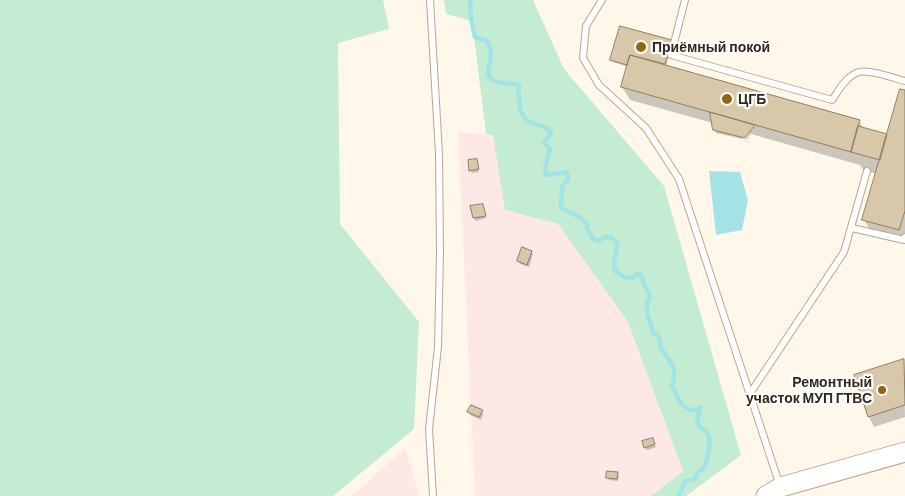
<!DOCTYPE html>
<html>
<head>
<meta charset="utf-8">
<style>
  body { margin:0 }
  canvas { display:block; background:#fef7ea }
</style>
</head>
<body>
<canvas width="905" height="496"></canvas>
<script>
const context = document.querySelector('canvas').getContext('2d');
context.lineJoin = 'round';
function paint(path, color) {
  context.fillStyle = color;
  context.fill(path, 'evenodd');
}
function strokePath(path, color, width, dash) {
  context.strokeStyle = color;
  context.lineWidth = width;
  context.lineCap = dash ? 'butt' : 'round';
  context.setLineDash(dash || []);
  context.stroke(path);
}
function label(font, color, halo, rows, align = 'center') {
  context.font = font + ' Barlow,sans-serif';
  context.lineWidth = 4.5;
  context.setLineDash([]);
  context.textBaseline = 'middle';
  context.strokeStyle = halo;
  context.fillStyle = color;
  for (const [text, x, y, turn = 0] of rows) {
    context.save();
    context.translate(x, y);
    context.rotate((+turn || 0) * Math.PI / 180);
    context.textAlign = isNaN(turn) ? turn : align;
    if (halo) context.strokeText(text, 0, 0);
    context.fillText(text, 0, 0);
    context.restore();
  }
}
const industrial = new Path2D(`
  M458,132L493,135L505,210L558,224L628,322L683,471L651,496H475Z
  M405,448L420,496H352Z`);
const green = new Path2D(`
  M0,0H383L389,29L338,43L340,224L419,322L414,429L333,496H0Z
  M444,0H533L564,69L664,186L741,455L686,496H651L683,471L628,322L558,224L505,210L493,135L486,134L472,21L446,14Z`);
const water = new Path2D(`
  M709,171L740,172L748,200L742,230L716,235Z`);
const shadow = new Path2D(`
  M672,44L666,66L859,121L864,129L887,138L905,92V240L870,230L864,220L877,174L863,170L860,165L751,134L746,140H745L750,133H747L742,139L716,133L713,123L630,100L622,87L628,67L613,62L611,60Z
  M476,160L479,172L472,173L471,170Z
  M483,205L486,218L476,221L474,218Z
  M531,252L533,254L529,267L520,264L519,261Z
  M904,361L905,417L874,427L869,417Z
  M482,411L483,414L481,420L470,415L469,412Z
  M654,442L656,447L647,450L645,447Z
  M617,473L619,476L618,481L609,480L607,477Z`);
const stream = new Path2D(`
  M470,0L471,19L475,37L487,41C489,45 491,49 491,53C492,61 484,73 492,80C500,86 511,81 519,85C518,96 518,117 530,122C538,126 546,125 551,133L544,143L550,149L545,168L546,175L567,172L568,180L562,186L561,207C572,215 579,214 588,225L587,228L593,239L599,241L605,237H611L617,243C617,253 612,261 615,271L624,277L633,278L637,274L641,275L644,284L650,296L647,303V313L653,332L659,337L661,348L674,367V378L672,386C679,399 679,405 693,411L700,408L697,423C700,428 705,429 708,434C712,443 707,458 705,467L697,473L695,479L685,481L679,496`);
const building = new Path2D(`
  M620,26L672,40L665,64L630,55L627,65L610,60Z
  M630,55L860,120L851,152L621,87Z
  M900,89L905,90V211L899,230L862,220Z
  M710,112L755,125L745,138L713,130Z
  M858,126L887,134L880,160L851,152Z
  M477,159L479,169L469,171L468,160Z
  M483,204L486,216L473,218L470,206Z
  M522,247L532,251L527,265L517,261Z
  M904,359L905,405L868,417L854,375Z
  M471,405L483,410L479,417L467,412Z
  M653,438L655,444L644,448L642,441Z
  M607,471L618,472L617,479L606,478Z`);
const lane = new Path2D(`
  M430,0L439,154L440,252L438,347L429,429L433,496
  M602,0L586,26L583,58L599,85L646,128L679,179L780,486
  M685,0L671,55L832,100C839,90 846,76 859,72C869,69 894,78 905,81
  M852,228L904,240L905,237
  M749,395L844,252L867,171`);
const secondary = new Path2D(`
  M766,496L781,487L905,452`);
const markers = [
  [641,47,6,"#916610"],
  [727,99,6,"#916610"],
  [882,390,5,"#916610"]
];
const poiNames = [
  ["Приёмный покой",652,47],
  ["ЦГБ",738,99],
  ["Ремонтный",872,382,"right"],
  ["участок МУП ГТВС",872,398,"right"]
];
paint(industrial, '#fde8e6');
paint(green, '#c3ecd2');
paint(water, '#a3e3e5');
paint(shadow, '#0003');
strokePath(stream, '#a3e3e5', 4.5);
paint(building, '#d8c7a8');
strokePath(building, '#8e7f62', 1);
strokePath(lane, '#b8a88a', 8);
strokePath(secondary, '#b8a88a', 21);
strokePath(lane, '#fff', 6);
strokePath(secondary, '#fff', 19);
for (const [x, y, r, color] of markers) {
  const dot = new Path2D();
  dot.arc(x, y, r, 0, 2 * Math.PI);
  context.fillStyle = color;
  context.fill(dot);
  strokePath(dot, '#fff', 2);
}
label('bold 14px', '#2f291d', '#fff', poiNames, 'left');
</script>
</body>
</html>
